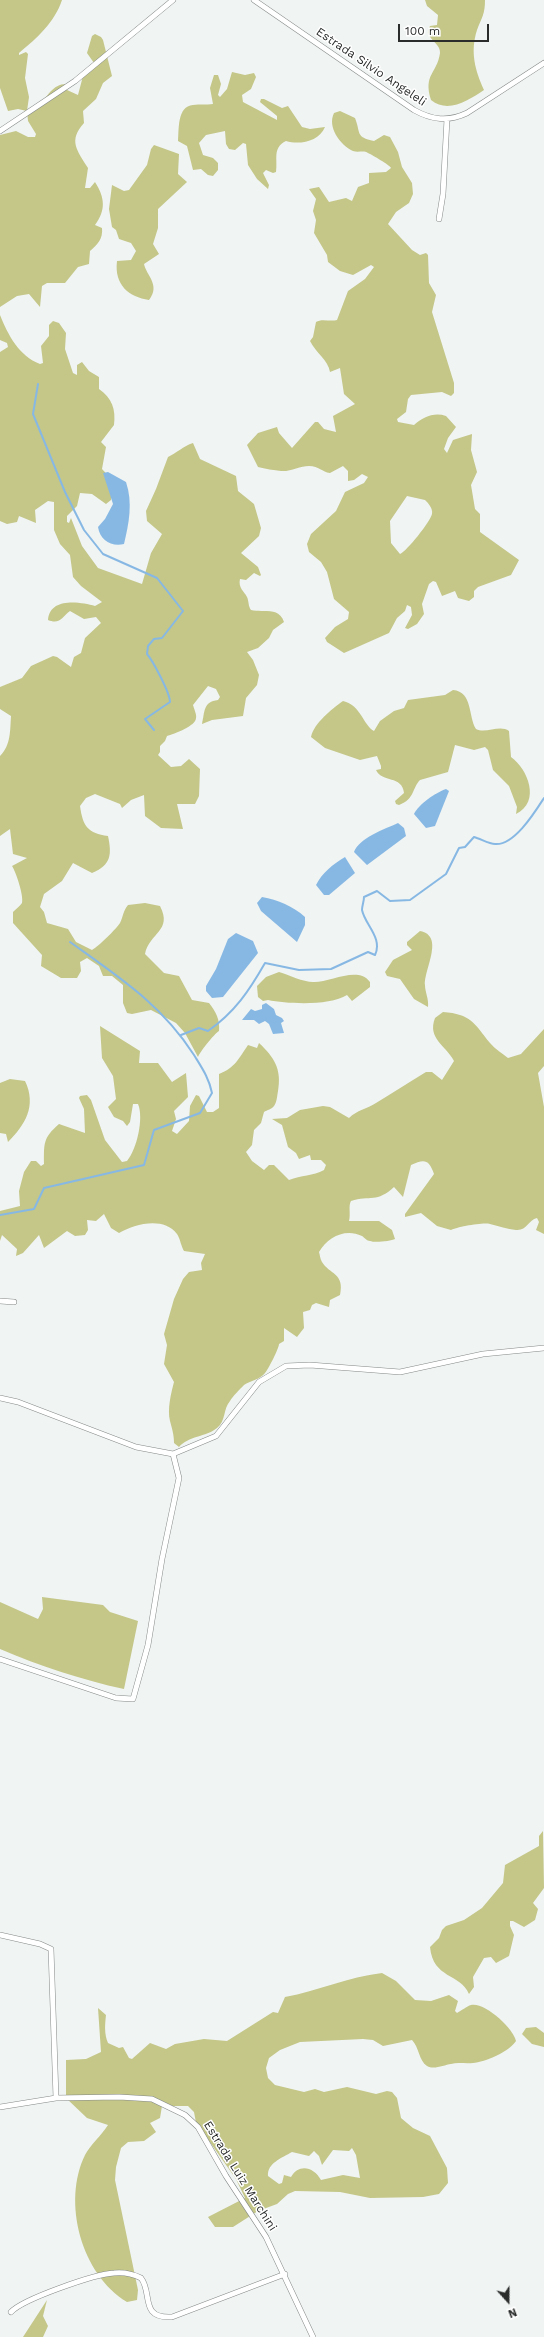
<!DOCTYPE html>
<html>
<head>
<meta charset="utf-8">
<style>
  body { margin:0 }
  #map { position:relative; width:544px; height:2337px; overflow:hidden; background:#f0f4f3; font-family:"Work Sans",sans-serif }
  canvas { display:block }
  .north { position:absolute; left:488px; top:2281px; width:40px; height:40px; -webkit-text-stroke:3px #fff; paint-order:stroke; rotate:159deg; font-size:11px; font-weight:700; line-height:16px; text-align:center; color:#2a2c2b }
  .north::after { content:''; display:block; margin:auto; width:14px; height:18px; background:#2a2c2b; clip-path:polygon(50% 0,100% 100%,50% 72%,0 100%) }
  .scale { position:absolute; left:398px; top:24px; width:91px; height:18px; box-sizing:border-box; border:2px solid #2a2c2b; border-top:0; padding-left:5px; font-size:12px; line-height:14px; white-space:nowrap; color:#2a2c2b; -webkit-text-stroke:3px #fff; paint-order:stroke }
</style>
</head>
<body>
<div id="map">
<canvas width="544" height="2337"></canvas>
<div class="north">N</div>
<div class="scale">100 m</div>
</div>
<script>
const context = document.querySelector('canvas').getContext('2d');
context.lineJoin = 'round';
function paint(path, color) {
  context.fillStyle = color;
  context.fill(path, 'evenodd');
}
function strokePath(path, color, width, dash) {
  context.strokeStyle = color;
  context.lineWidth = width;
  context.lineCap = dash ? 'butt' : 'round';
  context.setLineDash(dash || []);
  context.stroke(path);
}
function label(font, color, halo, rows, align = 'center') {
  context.font = font + ' "Work Sans",sans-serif';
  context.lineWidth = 3;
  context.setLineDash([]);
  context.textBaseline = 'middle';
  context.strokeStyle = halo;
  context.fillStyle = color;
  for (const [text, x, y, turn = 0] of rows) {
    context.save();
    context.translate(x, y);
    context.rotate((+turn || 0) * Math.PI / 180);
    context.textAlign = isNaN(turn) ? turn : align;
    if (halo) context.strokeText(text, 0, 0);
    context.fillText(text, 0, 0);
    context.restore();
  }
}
const forest = new Path2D(`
  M0,0H62C55,22 36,39 19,53V55L26,52L28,54L25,78L29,97L27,111L40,107C46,97 53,84 66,84L67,90L78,95L83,76L94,63L87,53L92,36L95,34L101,37L103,40L112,76L103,83L96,99L83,111L84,123C68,141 77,150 88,168L85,188H90L95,182C105,198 106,210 95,225L102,228C103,239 98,244 90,251L89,264L78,267L65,283H47L42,286L40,307L29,294L17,296L0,307V135L16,131L28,137H35L36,134L28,121L27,111L18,109L8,111L0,88Z
  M425,0H485C485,14 482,17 477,30C470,52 475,70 484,90C469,100 448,114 431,100C423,74 437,74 440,53C441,42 423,39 430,26L437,25L438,15L427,6Z
  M232,72L245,75L254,73L256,77L251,89L242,95L243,102L277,120V116L260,102L261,99H264L282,108L288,106L302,127L310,129L325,127C319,142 299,145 286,141C272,148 278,159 276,172L273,173L266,170L263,173L269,185L268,189L257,179L248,165L246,144L243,143L235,150L229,149L226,144L225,131L206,135L199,143L203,155L213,158L218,163V170L213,176L208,175L201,169L193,170L187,146L178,141C179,130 177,106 193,105C200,104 206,105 213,104L210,88L214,75H218L221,84L218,95L220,97L227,89Z
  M340,111L355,118C361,133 355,137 374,141L384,135L390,137L398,152L402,167L412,183L413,194L409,203L396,212L388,224L412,250L420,255L426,253L428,255L429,283L436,295L432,312L454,383V393L451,396L442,392L411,395L408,399L406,412L397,419L398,422L414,425C423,417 434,412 446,416L456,427L448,438L444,449L447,453L453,440L472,434L471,450L477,472L471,485L475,509L480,514V532L519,560L511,575L478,587L474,591V597L469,601L458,598L455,591L442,596L436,582L433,581L429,584L422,604L424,614L417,624L408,629L405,628L412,615L411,607L407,605L405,611L397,618L389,633L344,653L327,642L325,638L335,627L348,619L349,612L334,599L327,572L321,562L309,552L307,544L311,534L336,511L345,492L364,483L368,477L362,474L354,480L348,481V471L343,466L330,473C322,472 319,466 309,466C300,466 290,472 281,471C274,470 265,469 258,467L247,445L258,433L277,427L279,433L292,448L315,422H318L324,429L336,432L333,416L355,404L344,394L340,368L330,372C328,360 316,353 310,341L313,337L316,322C322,318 330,322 337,320L348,291L365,279L374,267L371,265L353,275L340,271L328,262L327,255L314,233L316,220L313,211L316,199L309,189L319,187L329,202L346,198L352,201L358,187L369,183V173L386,172L391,168C390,165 372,155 368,153C364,150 358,153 353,151C340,145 327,127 334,113ZM407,496L425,500C428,503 433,508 432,514C430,522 407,551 400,554L391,543L390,521Z
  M154,145L179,154L178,174L187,182L158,209V228L153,244L159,254L144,264C146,275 161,285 149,300C129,297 114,285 117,261L131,260L136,251L131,243L119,239L116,230L112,227L109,209L112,185L124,191L129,190L147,165L151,149Z
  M0,315C8,335 19,356 40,364L43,363L41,346L49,336V325L53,321L59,323L66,333L65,349L73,373L77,375V365L82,362L89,371L99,377V389C112,398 116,409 114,425L101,442L106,447L102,469L113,481L111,500L106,504L92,494L80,493L77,506L67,516V522L69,523L71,518L82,546L98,568L142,584L151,553L162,534L147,521L146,511L156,489L168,457C177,453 183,446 193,443L200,459L236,476L238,491L254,504L261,528L259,536L241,553L258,567L261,575L260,576L254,573L246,580L240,579C238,588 244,591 247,597C249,601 248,606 251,610C263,613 279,606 284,622L273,630L269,638L258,648L247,652L253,660L259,675L257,685L246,698L243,716L212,720L202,724C205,711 203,702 218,700L220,697L216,689L208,686L193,705C194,709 197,715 196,718C196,726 174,734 167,736L165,741L160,746V752L158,755L171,767L181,766L189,759L200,769L199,796L195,804H177L183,829L161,828L145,816L144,795L131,800L122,808L120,804L95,794L86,798L80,806C83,827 88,833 108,836C112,855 111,865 92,873L73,863L62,881L44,894L40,907L44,912L47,923L68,929L76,942L92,950C99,946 116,929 120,923C123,917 123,911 128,905L145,903L160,906C173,931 149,933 145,954L164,973L179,976L192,1000L209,1003C216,1012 220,1019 219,1031C214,1034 200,1052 198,1057L185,1033L176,1023L151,1010L132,1014L127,1013L123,1003V985L112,976H103L99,966L87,958L80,962L81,971L77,978H61L41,966L42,955L13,923V912C16,909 20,906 22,903C24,896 16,872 12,866L27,858L13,854L10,829L0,836V756C11,745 10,731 11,716L0,709V687L22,678L31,666L53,656L57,657L71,667L74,657L81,653L85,638L101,623L96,617L84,619L70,611C63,616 60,625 48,620C50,597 80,602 95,606L102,602L81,586L73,577L70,555L60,544L54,530V502L48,501L35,510L36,523L19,516L17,522L7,524L0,521V352L8,347L7,343L0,340Z
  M453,690C473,692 468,716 476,729C486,734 500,724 509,731L511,757C528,769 541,802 516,814L517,807L509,786L493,770L488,750L485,747L474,750L455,745L448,772L420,780C412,788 415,799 399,805L396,804L395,801L404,793C402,775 382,783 376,770L381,769V766L377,756L360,760L325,748L311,737C314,723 332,709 343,701C361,705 363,725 374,731L380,721L394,711L404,708L408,700L445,695Z
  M420,931C445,936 424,969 425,985C425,992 429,999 428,1007L414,999L400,979L387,976L385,972L393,960L412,950L407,945V942Z
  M279,972C289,975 303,982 313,982C329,983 358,965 370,982V987L352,1001L347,995C330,1006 288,1004 268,1000L263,1001L258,997L257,986L266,977Z
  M443,1012C471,1014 474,1023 490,1043C495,1049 502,1053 508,1058L521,1054L544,1029V1066L538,1073L544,1107V1234L536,1230L539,1222L537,1218C528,1220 527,1231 516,1230C507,1229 499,1226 490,1224C483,1222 457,1227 451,1230L437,1226L421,1213L405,1217V1214L434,1174C429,1159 424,1159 411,1165L403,1197L394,1187C377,1203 370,1195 351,1201C348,1206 351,1214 349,1221H379L392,1230L395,1239C391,1241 375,1243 370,1241C367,1241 365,1238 362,1236C345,1228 328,1237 319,1252C320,1255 320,1259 322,1262C329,1274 345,1273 340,1295L330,1300L329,1307L316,1303L312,1305L310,1310L303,1312L304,1328L297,1337L284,1328V1341L279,1344C279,1348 268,1370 265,1373C261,1379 250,1381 244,1385C240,1389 233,1396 230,1401C223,1409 226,1421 217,1428C206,1437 188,1436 179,1447L174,1443C174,1434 172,1429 170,1421C167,1410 171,1393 174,1382L164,1364L167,1345L164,1334L174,1299L183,1279L189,1272L202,1270L201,1263L205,1254L184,1251C181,1246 180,1238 177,1234C164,1216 134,1224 119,1233L111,1228L104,1214L96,1221L87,1220L88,1230L85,1235L75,1236L67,1231L44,1248L39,1235L23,1253L16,1256L17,1249L2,1235L0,1241V1211L20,1206L19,1191L24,1172L31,1161H36L41,1166L44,1164C44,1143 43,1138 59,1124L85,1133L84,1109L79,1098L80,1096L87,1095L91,1100L105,1140L122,1162L127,1161C137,1149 144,1118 138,1104H133L130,1122L127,1126L123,1121L114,1117L108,1107L116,1099L113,1076L102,1058L100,1026L140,1051L139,1063H158L172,1082L186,1073L188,1097L174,1111L176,1119L172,1131L177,1134L189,1121L190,1106L196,1095L199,1096L207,1112H213L219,1108V1074C235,1068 239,1058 248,1045L257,1048L259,1043C274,1057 282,1069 278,1091C277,1096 277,1102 274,1106C272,1109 267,1110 264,1112L261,1123L254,1130L252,1145L246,1152L252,1161L264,1170L269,1165H274L289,1180C301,1175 313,1176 324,1170L326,1165L321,1160H311L310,1155L299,1159L296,1153L288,1147L282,1125L272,1119L287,1118L300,1110L323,1106L330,1107L349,1118C357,1110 367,1109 376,1103C393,1093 409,1082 426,1072H432L442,1080L454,1061C446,1045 427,1039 435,1018Z
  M10,1079L25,1081C37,1106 25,1125 8,1142L6,1134L0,1133V1083Z
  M42,1597L103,1605L110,1612L138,1621L124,1689C82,1680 40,1666 0,1649V1602L38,1619L43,1609Z
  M543,1831L544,1888L533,1903L538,1909L535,1920L524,1927L513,1921H510V1926L514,1935L509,1956L496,1963L491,1957L484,1958L473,1977L474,1987L469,1994C460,1973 433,1979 430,1947L439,1938L442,1930L446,1926L464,1920L482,1908L503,1883L505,1865L539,1846V1836Z
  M382,1973L396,1981L415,2000L431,2001L449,1995L458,2001L455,2011L457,2013C461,2011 467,2006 471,2005C485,2002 514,2029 516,2041C509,2052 485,2062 473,2063C465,2064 458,2062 451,2064C444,2065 434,2070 427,2066C419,2061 419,2047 412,2040L383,2046L373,2040L363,2039L300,2042L280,2050L269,2058L266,2068L268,2078L275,2085L304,2092L315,2089L324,2092L347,2087L376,2094L387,2091L392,2092L397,2098L401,2118L413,2128L430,2136L447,2168L448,2183L439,2194L423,2197L370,2198L340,2192L295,2191L288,2194L277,2204L258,2211L233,2227H215L208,2217L245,2198L236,2179L207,2138L197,2128L194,2112L188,2106H162L160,2118L150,2123L156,2132L144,2141L128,2142L121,2148L116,2167L115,2180L138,2290L137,2300L127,2302C81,2274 62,2202 85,2155C91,2144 101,2136 108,2125L87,2118L66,2098V2060L86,2059L101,2052L98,2008L106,2015C105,2024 104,2034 108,2043L119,2048L123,2047L129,2058L132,2059L150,2043L166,2049L175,2044L204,2039L227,2041L273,2012L278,2013L285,1997C318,1991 348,1977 382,1973ZM352,2148L356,2155L360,2178L343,2175L321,2180C314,2167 299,2163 291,2177L284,2175L282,2183L279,2184L268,2176C267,2163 282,2158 292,2152L309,2156L314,2151L319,2156L322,2165L333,2150L349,2151Z
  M536,2027L544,2033V2047L532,2044L522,2034L526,2028Z
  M47,2300L43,2316L48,2326L43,2337H23Z`);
const water = new Path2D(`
  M108,472L126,482C133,503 129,523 124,544C111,547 100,540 98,527L105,519L113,504L103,473Z
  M446,789L449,791L435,826L426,828L414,814C419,804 435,793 446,789Z
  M398,823L404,828L406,836L367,865L354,852C359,838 385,829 398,823Z
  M345,857L355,873L329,895H324L316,885C322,873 333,864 345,857Z
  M262,897C278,900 293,906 305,917V925L297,942L261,911L257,903Z
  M236,933L253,941L258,953L223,997L212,998L206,991V986L216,969L228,939Z
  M266,1003L274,1009L276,1015L282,1018L284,1021L281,1023L284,1033L273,1034L269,1024L265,1021L259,1024L254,1020H242L251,1009L255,1011L262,1009V1005Z`);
const stream = new Path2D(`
  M38,384L33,414L65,492L84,530L103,554L157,578L183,611L162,638L154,639L148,646L147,654C153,661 170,693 170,702L145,719L154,730
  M181,1035L199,1028L208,1031C235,1012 249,991 265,963L299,970L331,969L368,952L375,955C383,938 365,925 362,910C362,906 364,901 364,897L377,891L390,901L410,900L446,874L459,848L465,847L474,837C481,839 489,844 495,844C514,846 535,812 544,798
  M0,1215L34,1209L44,1188L144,1165L154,1130L200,1113L212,1093C209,1078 202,1068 194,1055C161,1004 119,977 70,942`);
const minor = new Path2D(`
  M254,0L414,110C432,120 448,122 467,113L544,63
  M0,131L75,81L173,0
  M439,219L443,194L447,119
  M0,1301L14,1302
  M0,1398L18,1402L136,1447L173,1454L216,1436L259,1382L286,1366L310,1365L400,1372L483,1354L544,1348
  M0,1659L116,1698L133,1699L148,1645L162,1559L179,1478L173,1454
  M0,1935L40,1944L51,1949L56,2098
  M0,2107L56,2098L119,2097L152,2099L185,2115L198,2127L226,2176L266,2237L313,2337
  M11,2312C23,2299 95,2274 114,2273C124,2272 133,2274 141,2278C153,2293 139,2319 172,2317L285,2274`);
const streetNames = [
  ["Estrada Silvio Angeleli",371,67,34],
  ["Estrada Luiz Marchini",240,2176,58]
];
paint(forest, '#c4c788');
paint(water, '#87b8e4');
strokePath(stream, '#87b8e4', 2);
strokePath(minor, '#848887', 6);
strokePath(minor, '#fff', 5);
label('12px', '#2a2c2b', '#fff', streetNames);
</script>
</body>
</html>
